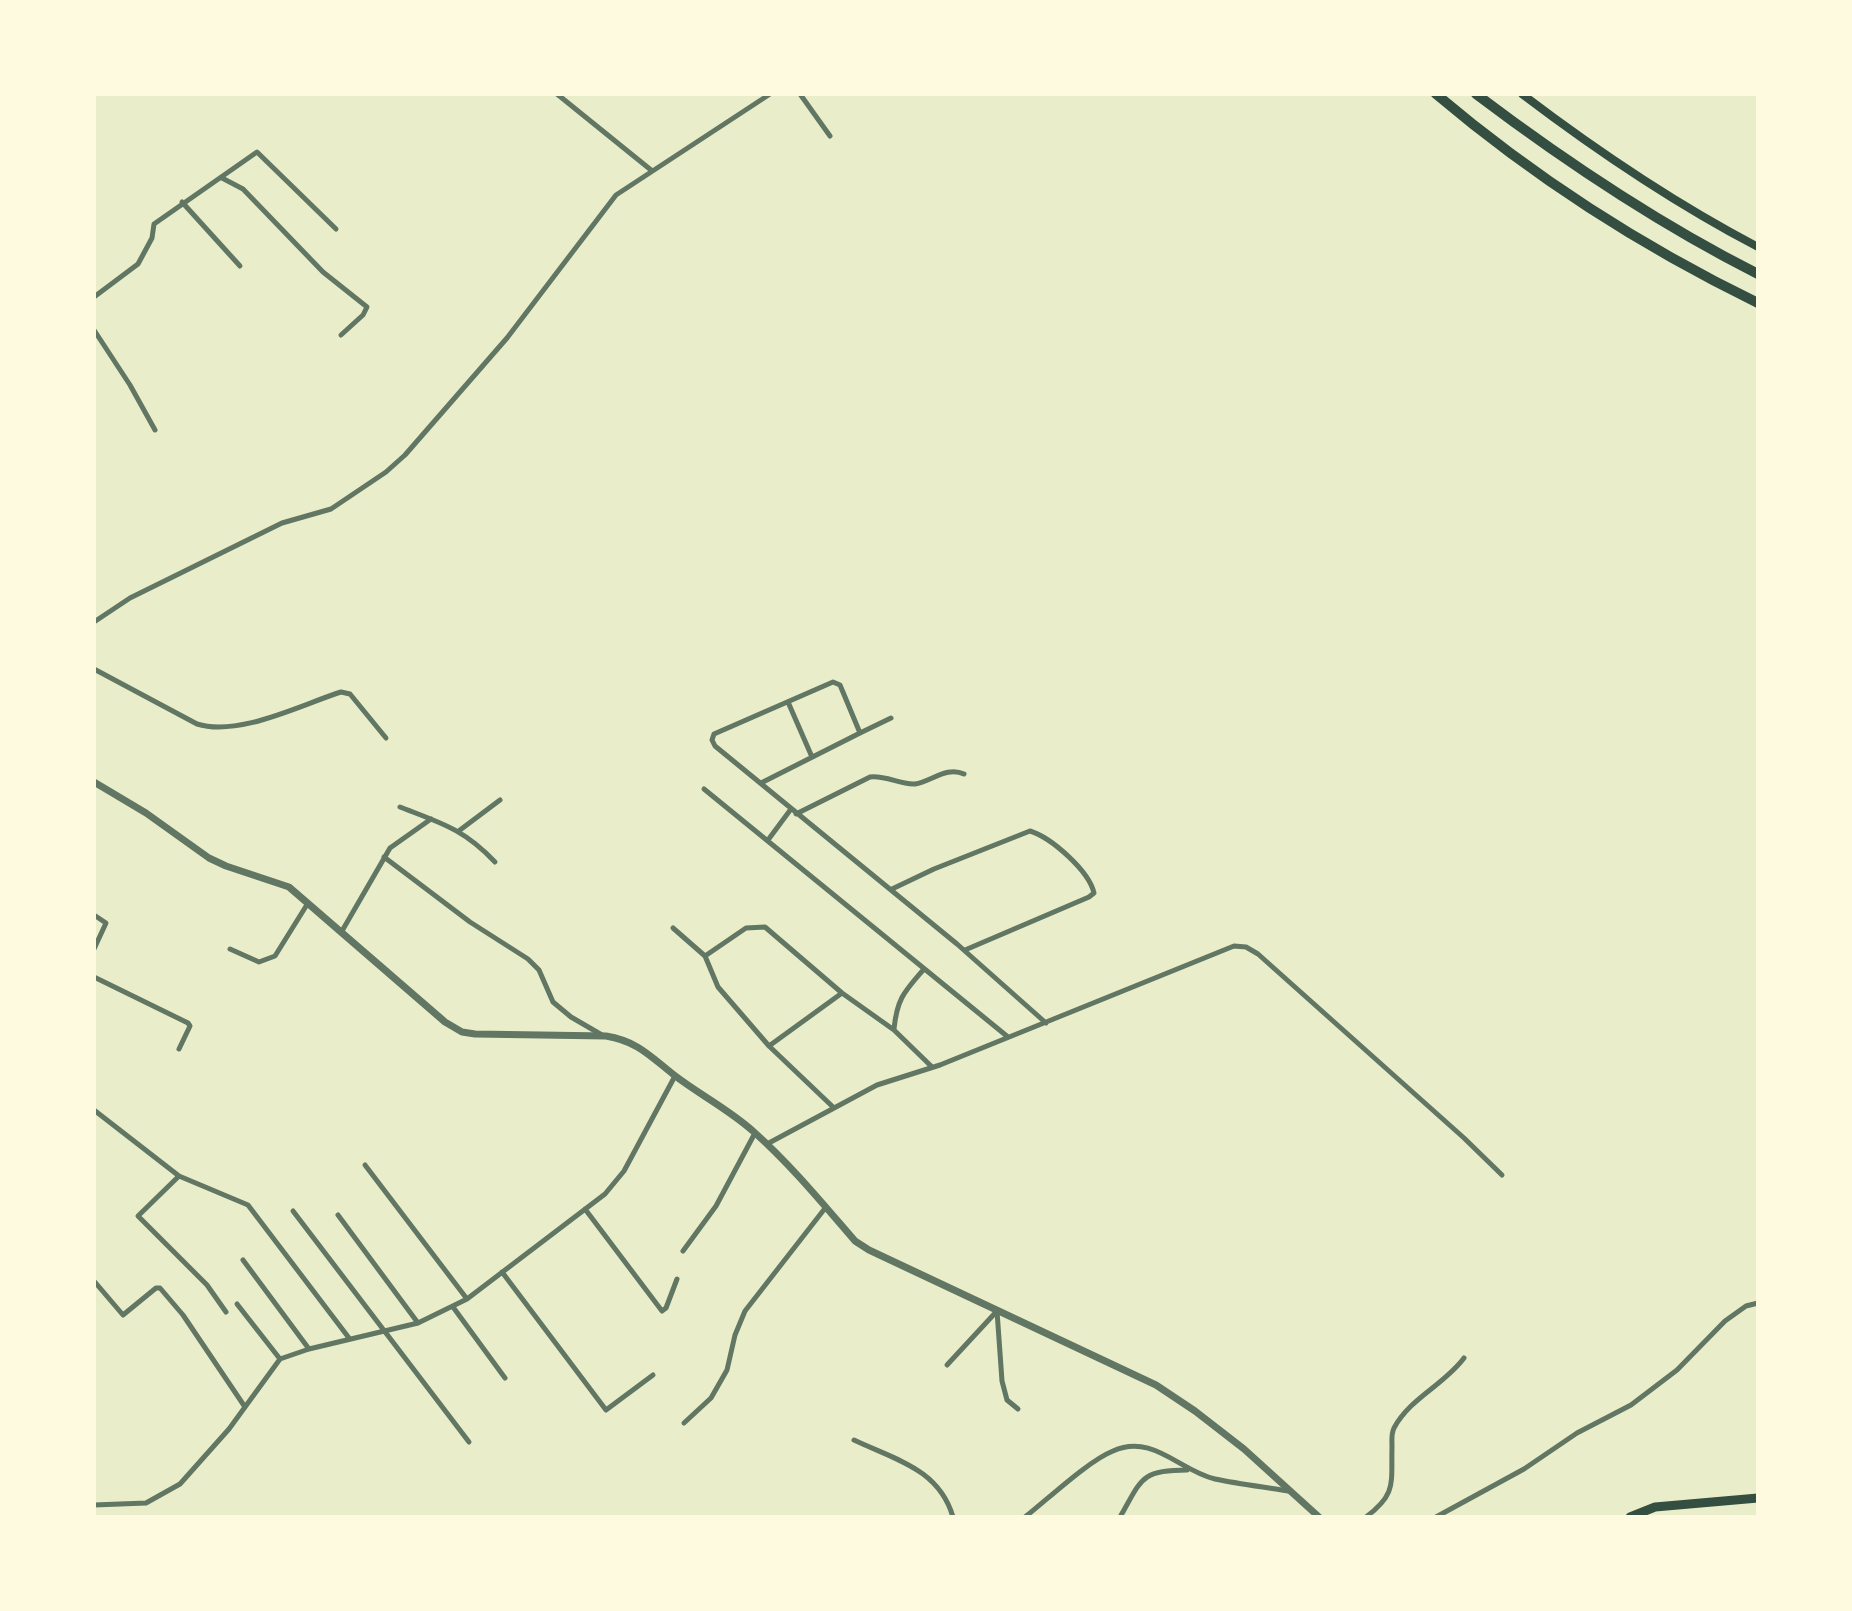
<!DOCTYPE html>
<html>
<head>
<meta charset="utf-8">
<style>
  body { margin:0 }
  #map { position:relative; width:1852px; height:1611px; overflow:hidden; background:#e9edc9; font-family:Montserrat,sans-serif }
  canvas { display:block }
  .frame { position:absolute; inset:0; border:96px solid #fefae0; pointer-events:none }
</style>
</head>
<body>
<div id="map">
<canvas width="1852" height="1611"></canvas>
<div class="frame"></div>
</div>
<script>
const context = document.querySelector('canvas').getContext('2d');
context.lineJoin = 'round';
function strokePath(path, color, width, dash) {
  context.strokeStyle = color;
  context.lineWidth = width;
  context.lineCap = dash ? 'butt' : 'round';
  context.setLineDash(dash || []);
  context.stroke(path);
}
const minor = new Path2D(`
  M557,94L651,170
  M800,94L830,136
  M222,178L243,189L323,272L367,307L363,315L341,335
  M182,202L240,266
  M94,297L138,264L152,238L154,224L257,152L336,229
  M94,330L130,385L155,430
  M94,622L130,598L282,523L331,509L386,472L405,455L507,338L616,195L770,94
  M94,669L197,724C239,737 300,705 341,692L350,694L386,738
  M788,702L812,757
  M891,718L860,733L840,685L833,682L714,734L712,740L715,746L957,944L1046,1023
  M761,783L860,733
  M704,789L1008,1037
  M400,807C441,823 464,829 495,862
  M796,814L870,777C886,775 900,785 915,784C932,781 947,766 964,774
  M460,830L500,800
  M768,840L791,809
  M384,857L470,922L528,959L539,970L553,1002L571,1017L602,1035
  M892,889L934,869L1030,831C1052,838 1089,871 1094,893L1089,897L965,950
  M94,915L106,923L94,949
  M673,928L705,956L746,928L765,927L842,993L894,1030L931,1066
  M342,931L390,848L431,819
  M230,949L259,962L275,956L308,903
  M705,956L718,987L769,1046L833,1107
  M94,977L188,1023L190,1026L179,1049
  M894,1029C897,998 905,991 924,969
  M769,1046L842,993
  M94,1110L179,1176L248,1205L349,1338
  M767,1144L877,1085L940,1065L1234,946L1246,947L1258,954L1464,1138L1502,1175
  M365,1165L467,1299
  M179,1176L138,1216L207,1285L226,1312
  M585,1209L662,1311L666,1308L677,1279
  M293,1211L469,1442
  M338,1215L418,1323
  M683,1251L716,1206L755,1133
  M243,1260L309,1349
  M502,1272L606,1410L653,1375
  M94,1281L123,1315L156,1288H160L183,1315L245,1407
  M237,1304L280,1359
  M453,1307L505,1378
  M997,1311L1002,1381L1007,1400L1018,1409
  M947,1365L997,1311
  M684,1423L711,1398L727,1370L735,1335L745,1311L826,1207
  M854,1440C896,1460 939,1469 953,1517
  M94,1505L146,1503L180,1484L229,1429L280,1359L309,1349L418,1323L467,1299L605,1194L624,1171L675,1076
  M1025,1517C1048,1499 1088,1461 1113,1451C1152,1433 1180,1471 1215,1479C1239,1484 1264,1487 1288,1491
  M1120,1517C1142,1479 1140,1470 1187,1470
  M1366,1517C1397,1494 1391,1483 1392,1447C1392,1440 1391,1434 1394,1428C1410,1398 1444,1385 1464,1358
  M1436,1517L1524,1469L1577,1433L1631,1405L1677,1370L1725,1321L1746,1306L1758,1303`);
const tertiary = new Path2D(`
  M94,782L146,813L209,858L226,866L289,887L445,1022L462,1032L475,1034L606,1036C637,1041 650,1056 674,1075C700,1095 730,1110 754,1132C791,1165 823,1204 855,1241L869,1250L1156,1385L1195,1411L1244,1449L1319,1517`);
const secondary = new Path2D(`
  M1522,94C1597,151 1674,203 1758,247`);
const trunk = new Path2D(`
  M1630,1517L1655,1507L1758,1498`);
const motorway = new Path2D(`
  M1436,94C1534,177 1643,247 1758,303
  M1476,94C1566,162 1657,223 1758,274`);
strokePath(minor, '#617663', 5);
strokePath(tertiary, '#617663', 7);
strokePath(secondary, '#344e41', 8);
strokePath(trunk, '#344e41', 9);
strokePath(motorway, '#344e41', 10);
</script>
</body>
</html>
